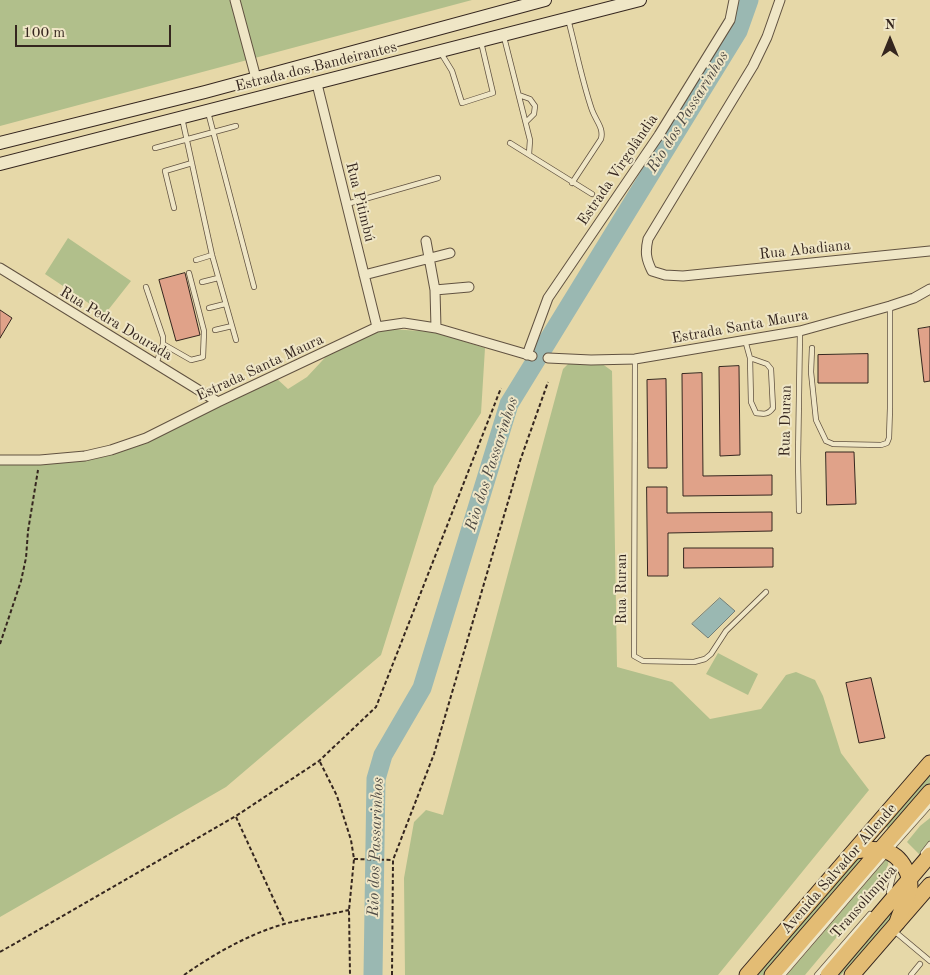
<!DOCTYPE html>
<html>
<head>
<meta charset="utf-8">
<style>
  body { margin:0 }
  #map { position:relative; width:930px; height:975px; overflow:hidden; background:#e6d8a8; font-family:"Old Standard TT",serif }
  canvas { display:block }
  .north { position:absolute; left:865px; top:15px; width:50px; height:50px; -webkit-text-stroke:4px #efe6c6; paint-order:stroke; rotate:0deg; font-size:14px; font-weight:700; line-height:20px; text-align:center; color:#35261f }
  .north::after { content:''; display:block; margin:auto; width:18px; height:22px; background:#35261f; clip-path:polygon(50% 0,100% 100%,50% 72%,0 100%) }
  .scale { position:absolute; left:15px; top:25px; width:156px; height:22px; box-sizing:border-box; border:2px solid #35261f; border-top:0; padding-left:6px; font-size:15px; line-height:18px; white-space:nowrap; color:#35261f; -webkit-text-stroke:4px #efe6c6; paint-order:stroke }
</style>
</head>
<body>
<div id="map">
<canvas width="930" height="975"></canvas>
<div class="north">N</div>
<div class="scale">100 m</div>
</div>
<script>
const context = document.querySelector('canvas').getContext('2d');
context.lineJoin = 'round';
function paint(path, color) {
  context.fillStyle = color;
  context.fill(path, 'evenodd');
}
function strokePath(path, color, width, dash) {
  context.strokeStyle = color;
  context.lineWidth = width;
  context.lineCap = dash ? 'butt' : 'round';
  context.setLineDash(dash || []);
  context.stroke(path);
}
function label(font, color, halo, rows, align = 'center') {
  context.font = font + ' "Old Standard TT",serif';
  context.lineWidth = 4;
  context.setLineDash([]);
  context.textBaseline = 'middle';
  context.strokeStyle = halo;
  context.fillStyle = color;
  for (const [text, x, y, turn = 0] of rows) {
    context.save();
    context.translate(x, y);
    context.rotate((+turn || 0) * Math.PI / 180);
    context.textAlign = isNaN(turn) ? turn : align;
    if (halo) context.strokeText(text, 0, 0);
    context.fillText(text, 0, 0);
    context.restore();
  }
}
const green = new Path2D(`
  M0,0H472L0,126Z
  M68,238L131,281L105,314L45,274Z
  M377,328L434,332L485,348L481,413L434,486L381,655L226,787L0,917V465L95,459L183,424L275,377L288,389L307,377L334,348Z
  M570,362L601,363L612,371L617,667L672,682L710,719L761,709L786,675L796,672L815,680L823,696L841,753L869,790L718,975H405L404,878L414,822L426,810L443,815L563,369Z
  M718,653L758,674L748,695L706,674Z
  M930,770V783L890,830L883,824Z
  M930,818V843L920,855L907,842L920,826Z
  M863,855L862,861L764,975H758L782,943L852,861Z
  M889,856L888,865L877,889L805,975H787Z
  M890,913L894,916L841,975H836Z`);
const water = new Path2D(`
  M720,598L735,611L708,638L692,624Z`);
const river = new Path2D(`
  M373,975L376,779L383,755L422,688L509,404L738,31L749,0`);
const building = new Path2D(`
  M185,273L200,335L176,341L159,280Z
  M0,310L12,318L0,338Z
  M930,327V381L924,382L918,329Z
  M868,354V383H818V355Z
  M739,366L740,455L720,456L719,367Z
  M702,373L703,476L772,475V495L683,496L682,374Z
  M666,379L667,468H648L647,380Z
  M826,452H854L856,504L827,505Z
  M647,487H667V513L772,512V531L668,533V576H648Z
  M684,548H773V567L684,568Z
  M871,678L885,738L859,743L846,683Z`);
const path = new Path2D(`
  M0,644L21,581L26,558L28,531L38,470
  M320,762L337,796L351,840L354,859L349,910L350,975
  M236,817L285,924
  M354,859L393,860
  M0,952L236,816L319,761L376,707L501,388
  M184,975C214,954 249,934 284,924C306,918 328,915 349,910
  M392,975L393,860L434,754L520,461L548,382`);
const service = new Path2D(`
  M568,19C576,49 582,81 592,110C596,121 604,128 601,139L572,183
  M504,37L530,140L529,154
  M441,53L452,71L462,103L493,93L481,42
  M519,95L530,99L535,106L534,114L526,122
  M208,112L254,287
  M182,118L212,255L236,340
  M510,143L592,194
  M155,148L236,126
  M347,204L438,178
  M174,208L165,171L192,163
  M196,260L212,255
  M202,282L218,278
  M146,287L163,337V344L156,364
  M209,308L225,304
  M215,330L232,326
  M745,340L750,358L751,402L756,413C764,414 768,415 773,408L771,369L767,364L750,358
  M163,344L191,360L203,357L204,331L189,273
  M812,348L811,372L816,420L826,441L833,444L881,445L887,443L889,438L890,408V306
  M635,359L634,656L643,661L694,662L705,659L711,654L726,631L766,592
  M799,511L798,459L800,331
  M891,849L930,805
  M923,853L930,844
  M889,892L896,864
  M893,930L930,961
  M783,975L886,855
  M817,975L870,914
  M911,975L920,964`);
const minor = new Path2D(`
  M235,0L256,78
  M780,0L767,37L753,66L648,239C645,252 646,259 652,271L665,275L683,276L930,251
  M317,84L377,327
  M426,241L435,290L469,287
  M0,268L218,402
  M364,275L450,253
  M435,290L436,328
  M527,355L548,298L659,135L730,20L734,0
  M548,358L591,360L635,359L800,331L890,306L914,298L930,289
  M0,460H40L85,456L111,450L146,438L218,402L377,327L404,323L436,328L532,356`);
const secondary = new Path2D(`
  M0,143L205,92L545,0
  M0,164L640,0`);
const primary = new Path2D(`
  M747,975L930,763
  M852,975L930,885`);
const trunk = new Path2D(`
  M855,851C875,848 894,847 905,868C908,873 910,880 910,886C909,899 900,910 897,923
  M772,975L930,792
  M828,975L930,855`);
const streetNames = [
  ["Estrada dos Bandeirantes",316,67,-14],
  ["Estrada Virgolândia",618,170,-56],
  ["Rua Pitimbú",360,202,76],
  ["Rua Abadiana",805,250,-6],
  ["Rua Pedra Dourada",116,324,31],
  ["Estrada Santa Maura",740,327,-10],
  ["Estrada Santa Maura",260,368,-25],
  ["Rua Duran",786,421,-89],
  ["Rua Ruran",622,589,-90],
  ["Avenida Salvador Allende",839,869,-49],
  ["Transolímpica",864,902,-49]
];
const waterNames = [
  ["Rio dos Passarinhos",688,112,-58],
  ["Rio dos Passarinhos",492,464,-72],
  ["Rio dos Passarinhos",376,847,-88]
];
paint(green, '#b1bf8b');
paint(water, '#9ab8b2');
strokePath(water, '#727e77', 1);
strokePath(river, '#9ab8b2', 19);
paint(building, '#e0a289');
strokePath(building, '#35261f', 1);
strokePath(service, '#615241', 6);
strokePath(minor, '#615241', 11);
strokePath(secondary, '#35261f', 14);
strokePath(primary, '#35261f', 17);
strokePath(trunk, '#35261f', 17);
strokePath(path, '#35261f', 2, [4, 2.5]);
strokePath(service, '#efe6c6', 4.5);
strokePath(minor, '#efe6c6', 9);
strokePath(secondary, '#efe6c6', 12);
strokePath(primary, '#e3bc74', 15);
strokePath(trunk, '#e3bc74', 15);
label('15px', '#35261f', '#efe6c6', streetNames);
label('italic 16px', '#4e4a44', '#efe6c6', waterNames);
</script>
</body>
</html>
